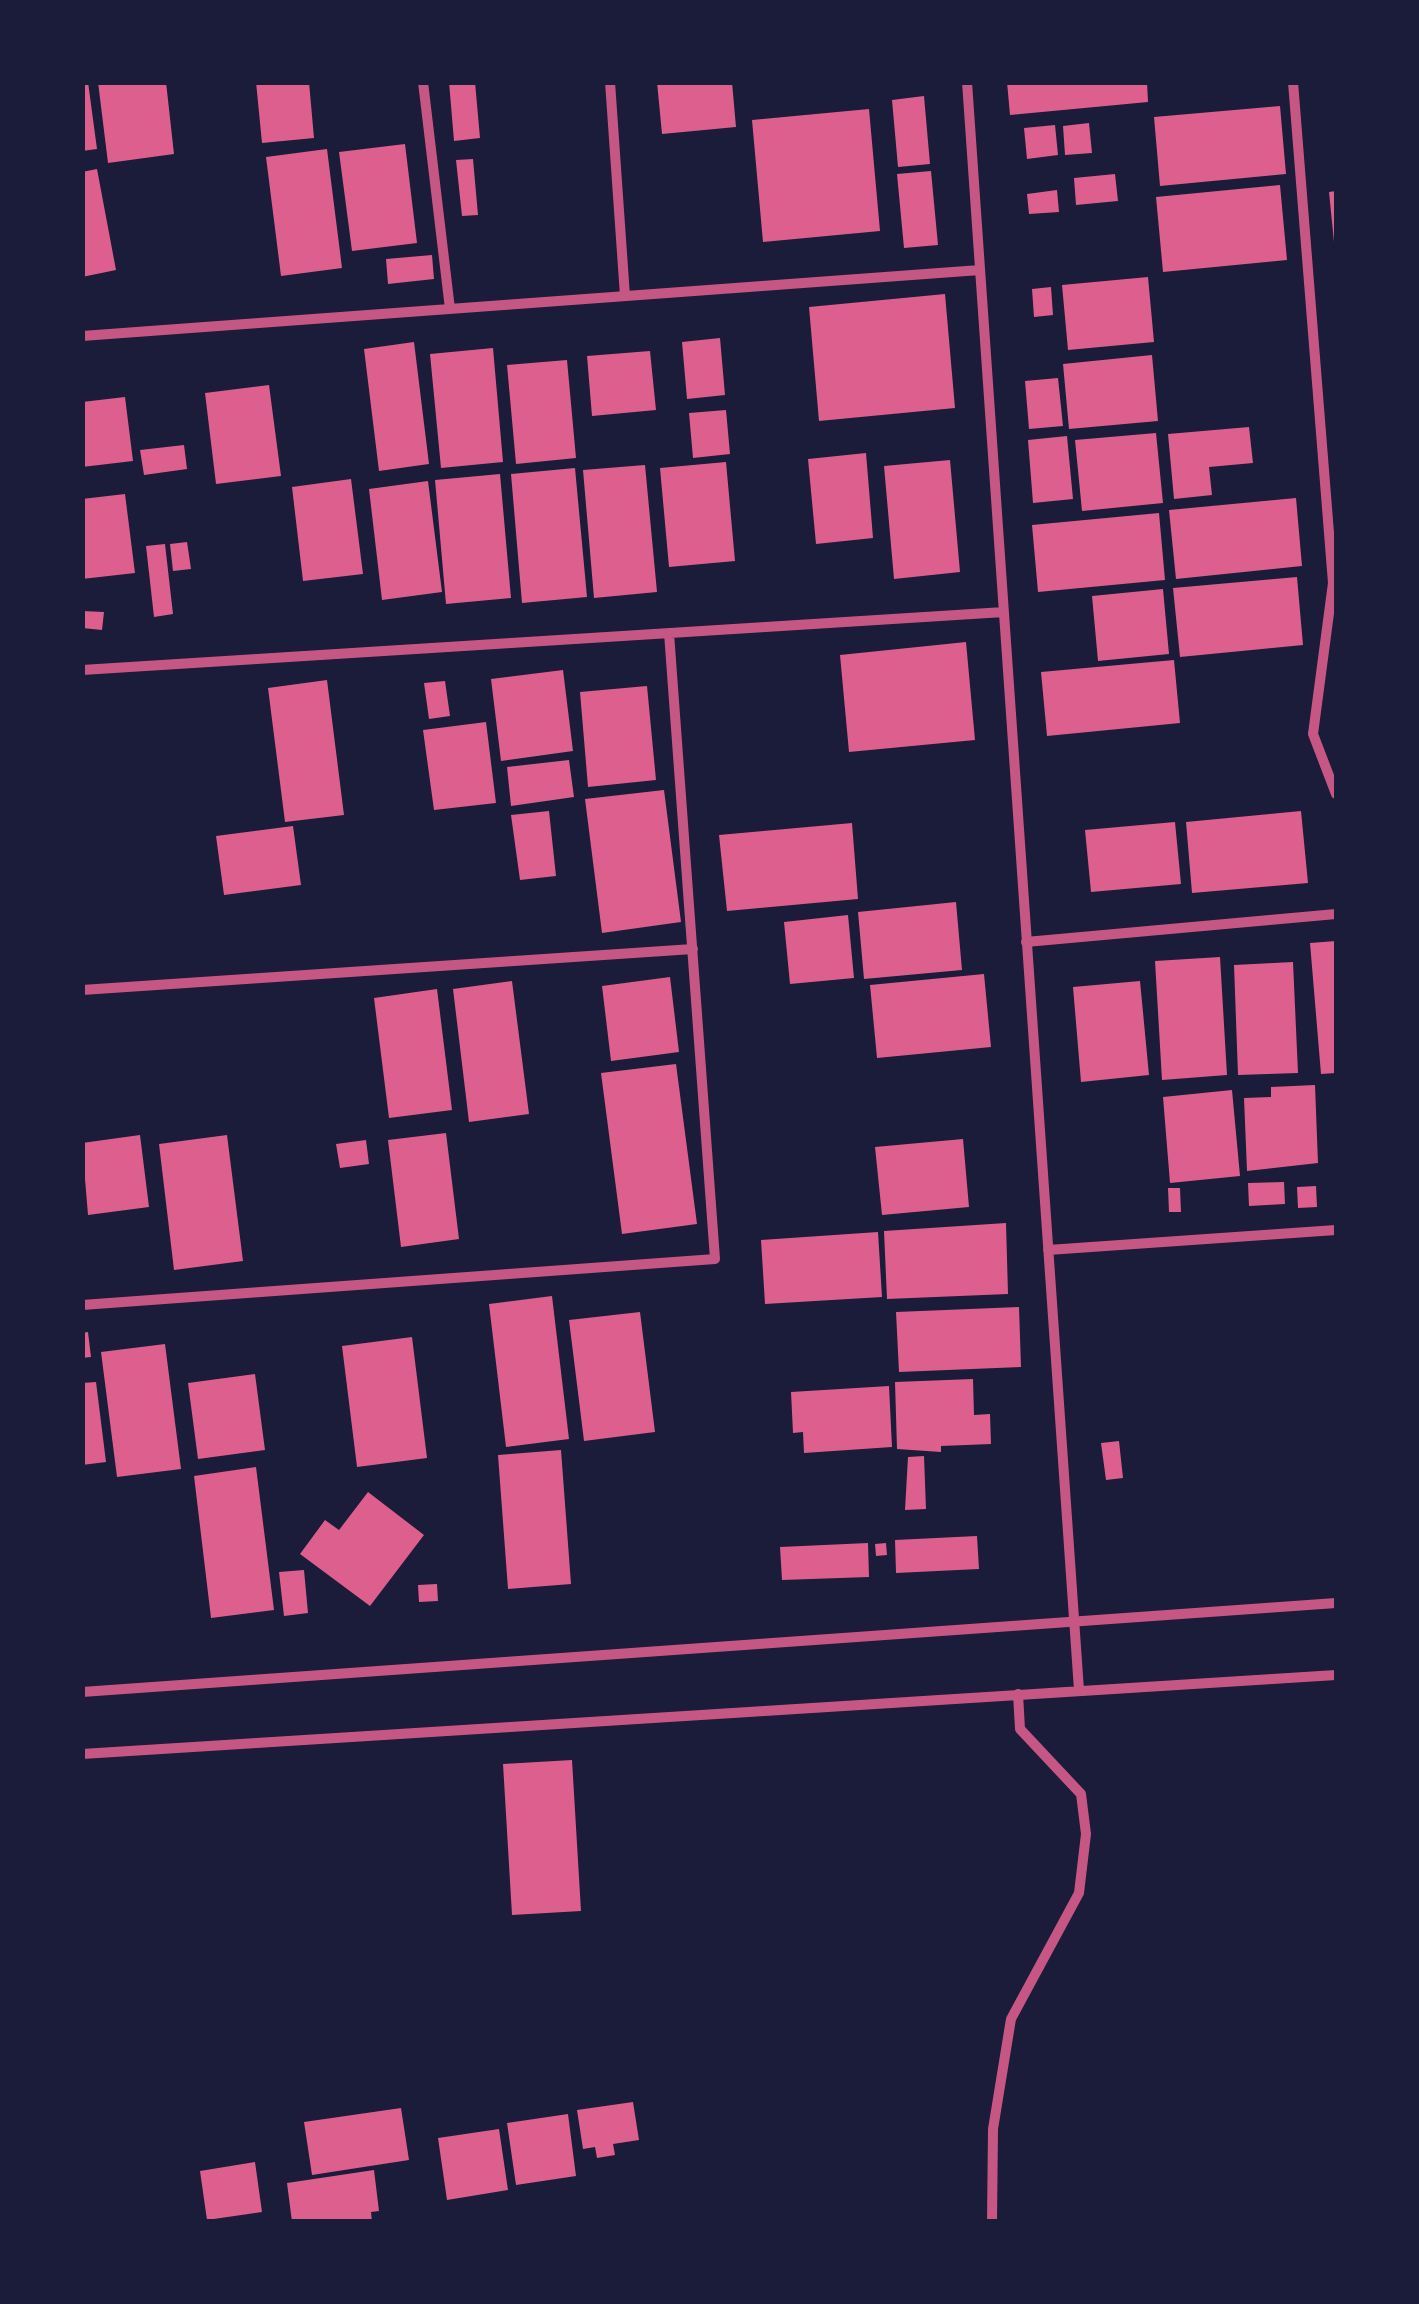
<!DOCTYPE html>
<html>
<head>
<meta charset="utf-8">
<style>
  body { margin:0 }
  #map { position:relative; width:1419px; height:2304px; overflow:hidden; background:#1b1b3a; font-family:Mulish,sans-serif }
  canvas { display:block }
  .frame { position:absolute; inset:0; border:85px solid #1b1b3a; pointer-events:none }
</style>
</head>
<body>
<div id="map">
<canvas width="1419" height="2304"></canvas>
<div class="frame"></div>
</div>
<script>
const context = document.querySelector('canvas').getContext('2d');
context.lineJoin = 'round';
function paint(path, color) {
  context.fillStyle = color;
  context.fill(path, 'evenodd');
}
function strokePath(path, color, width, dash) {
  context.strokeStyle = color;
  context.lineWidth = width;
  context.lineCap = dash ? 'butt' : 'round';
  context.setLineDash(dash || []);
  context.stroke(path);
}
const building = new Path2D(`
  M82,82H88L97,149L82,151Z
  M98,82H166L174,154L108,163Z
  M256,82H309L314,138L262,143Z
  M449,82H475L480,138L454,141Z
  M657,82H732L736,127L662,134Z
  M1007,82H1147L1148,102L1010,115Z
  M924,96L930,164L898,167L892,100Z
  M1280,106L1286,174L1160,186L1154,117Z
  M869,109L880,231L763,242L752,120Z
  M1089,123L1092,153L1065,155L1063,126Z
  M1055,125L1058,155L1027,159L1024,128Z
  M405,144L417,243L352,251L339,152Z
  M327,149L342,268L281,276L266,157Z
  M473,159L478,215L462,216L456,160Z
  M97,169L116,270L82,277V172Z
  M931,171L938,245L904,248L897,174Z
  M1115,174L1118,201L1076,205L1074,178Z
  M1280,185L1287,260L1163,272L1156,197Z
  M1057,190L1059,212L1029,214L1027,194Z
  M1336,191V241L1334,242L1329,192Z
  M432,255L434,279L388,284L386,259Z
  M1148,277L1154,342L1068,350L1062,285Z
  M1051,287L1053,315L1034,317L1032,289Z
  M945,294L955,408L819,421L809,307Z
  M720,338L725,395L687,399L682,342Z
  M414,342L429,464L379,471L364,349Z
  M493,348L503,462L441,468L430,354Z
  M650,351L656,410L592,416L587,356Z
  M1152,355L1158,421L1069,429L1063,364Z
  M567,360L576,458L516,464L507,365Z
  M1058,378L1063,426L1029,429L1025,381Z
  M269,385L281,476L216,484L205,393Z
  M125,397L133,461L82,467V402Z
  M726,410L730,454L693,458L689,413Z
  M1249,427L1253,463L1209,467L1212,495L1174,499L1168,434Z
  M1156,433L1163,503L1082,511L1075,440Z
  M1067,436L1073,499L1033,503L1028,440Z
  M184,445L187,469L144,475L140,450Z
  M866,453L873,538L816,544L808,459Z
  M950,460L960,572L894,579L884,466Z
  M726,462L735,561L669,567L660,468Z
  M645,465L657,592L594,598L583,470Z
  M575,468L587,597L522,603L511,474Z
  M500,474L511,598L446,604L435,480Z
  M351,479L363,574L303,581L292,487Z
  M428,481L442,592L382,600L369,489Z
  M125,494L135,573L82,579V499Z
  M1296,498L1302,566L1176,579L1169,510Z
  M1159,513L1165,580L1038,592L1032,525Z
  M187,542L191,569L173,571L170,544Z
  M165,544L173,614L154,617L146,546Z
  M1297,577L1303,645L1180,657L1173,588Z
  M1163,589L1169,654L1098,661L1092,596Z
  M82,611L104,612L102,630L82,628Z
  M966,642L975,740L849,752L840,655Z
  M1174,660L1180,723L1047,736L1041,672Z
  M563,670L573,751L501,761L491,679Z
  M327,680L344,815L285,822L268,688Z
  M445,681L450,716L429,719L424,683Z
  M647,686L656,780L588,787L580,692Z
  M486,722L496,803L434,810L423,730Z
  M569,760L574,797L511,806L507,767Z
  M664,790L681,922L602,933L585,799Z
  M549,811L556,876L520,880L511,815Z
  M1301,811L1308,883L1192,893L1186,822Z
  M1175,822L1181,884L1091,892L1085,830Z
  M852,823L858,899L727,911L719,835Z
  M293,826L301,885L224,895L216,836Z
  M956,902L962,970L864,979L858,912Z
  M848,915L854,978L790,984L784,922Z
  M1336,941V1073L1321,1074L1310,943Z
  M1220,957L1227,1075L1162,1080L1155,961Z
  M1293,962L1298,1073L1238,1075L1234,965Z
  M984,974L991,1047L877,1058L870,985Z
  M670,977L679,1052L611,1061L602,986Z
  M512,981L529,1114L469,1122L453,989Z
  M1140,981L1149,1075L1081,1082L1073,987Z
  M437,989L452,1110L389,1118L374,998Z
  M676,1064L697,1224L622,1234L601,1073Z
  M1315,1085L1318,1163L1247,1171L1244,1098L1271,1097V1087Z
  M1232,1090L1240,1176L1170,1183L1163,1097Z
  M446,1133L459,1239L401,1247L388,1140Z
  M140,1135L149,1207L88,1215L82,1143Z
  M227,1135L243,1261L174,1270L159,1144Z
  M963,1139L969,1207L882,1215L875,1147Z
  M366,1140L369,1164L340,1168L336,1144Z
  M1284,1182L1285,1204L1249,1206L1248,1183Z
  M1316,1186L1317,1207L1298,1208L1297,1187Z
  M1168,1188H1180L1181,1212H1169Z
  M1006,1223L1008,1294L887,1299L884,1231Z
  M878,1232L882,1297L765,1304L761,1240Z
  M552,1296L569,1439L506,1447L489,1304Z
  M1019,1307L1021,1367L899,1372L896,1312Z
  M640,1312L655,1432L584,1441L569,1320Z
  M88,1332L91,1357L82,1358V1333Z
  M412,1337L427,1458L357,1467L342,1346Z
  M165,1344L181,1469L117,1477L101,1352Z
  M255,1374L265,1450L198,1459L188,1383Z
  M973,1379L974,1415L990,1414L991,1444L941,1446V1452L897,1449L895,1382Z
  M96,1382L106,1462L82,1465V1383Z
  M889,1386L892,1447L804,1453L803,1432L793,1433L791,1392Z
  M1119,1441L1123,1478L1106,1480L1101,1443Z
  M561,1450L571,1584L508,1589L498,1455Z
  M924,1456L926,1509L905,1510L908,1457Z
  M256,1467L274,1610L211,1618L194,1476Z
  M368,1492L424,1535L370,1606L300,1554L325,1520L339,1530Z
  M977,1536L979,1569L896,1573L895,1540Z
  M868,1543L869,1577L782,1580L780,1547Z
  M886,1543L887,1555L876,1556L875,1544Z
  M304,1570L308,1613L284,1616L279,1572Z
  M437,1584L438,1601L419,1602L418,1585Z
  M572,1760L581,1911L512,1915L503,1764Z
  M633,2102L639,2140L613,2144L615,2155L597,2158L595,2147L583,2149L577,2110Z
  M401,2108L409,2160L312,2175L304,2122Z
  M568,2114L576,2176L516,2185L507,2123Z
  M499,2129L508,2190L447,2200L438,2138Z
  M255,2162L262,2212L207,2220L200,2171Z
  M374,2170L379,2211L371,2212L372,2222H292L287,2183Z`);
const minor = new Path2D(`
  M423,82L450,309
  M610,82L625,296
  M967,82L1079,1690
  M1293,82L1333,583L1313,734L1336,794
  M82,336L980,270
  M82,670L1004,612
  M1026,942L1336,914
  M82,990L693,949
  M1048,1250L1336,1230
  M82,1305L715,1259L669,633
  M82,1692L1336,1603
  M82,1754L1336,1675
  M992,2222L993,2129L1011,2019L1079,1893L1086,1834L1081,1794L1020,1729L1018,1694`);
paint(building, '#dd5f8e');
strokePath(minor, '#c65784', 10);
</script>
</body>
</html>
